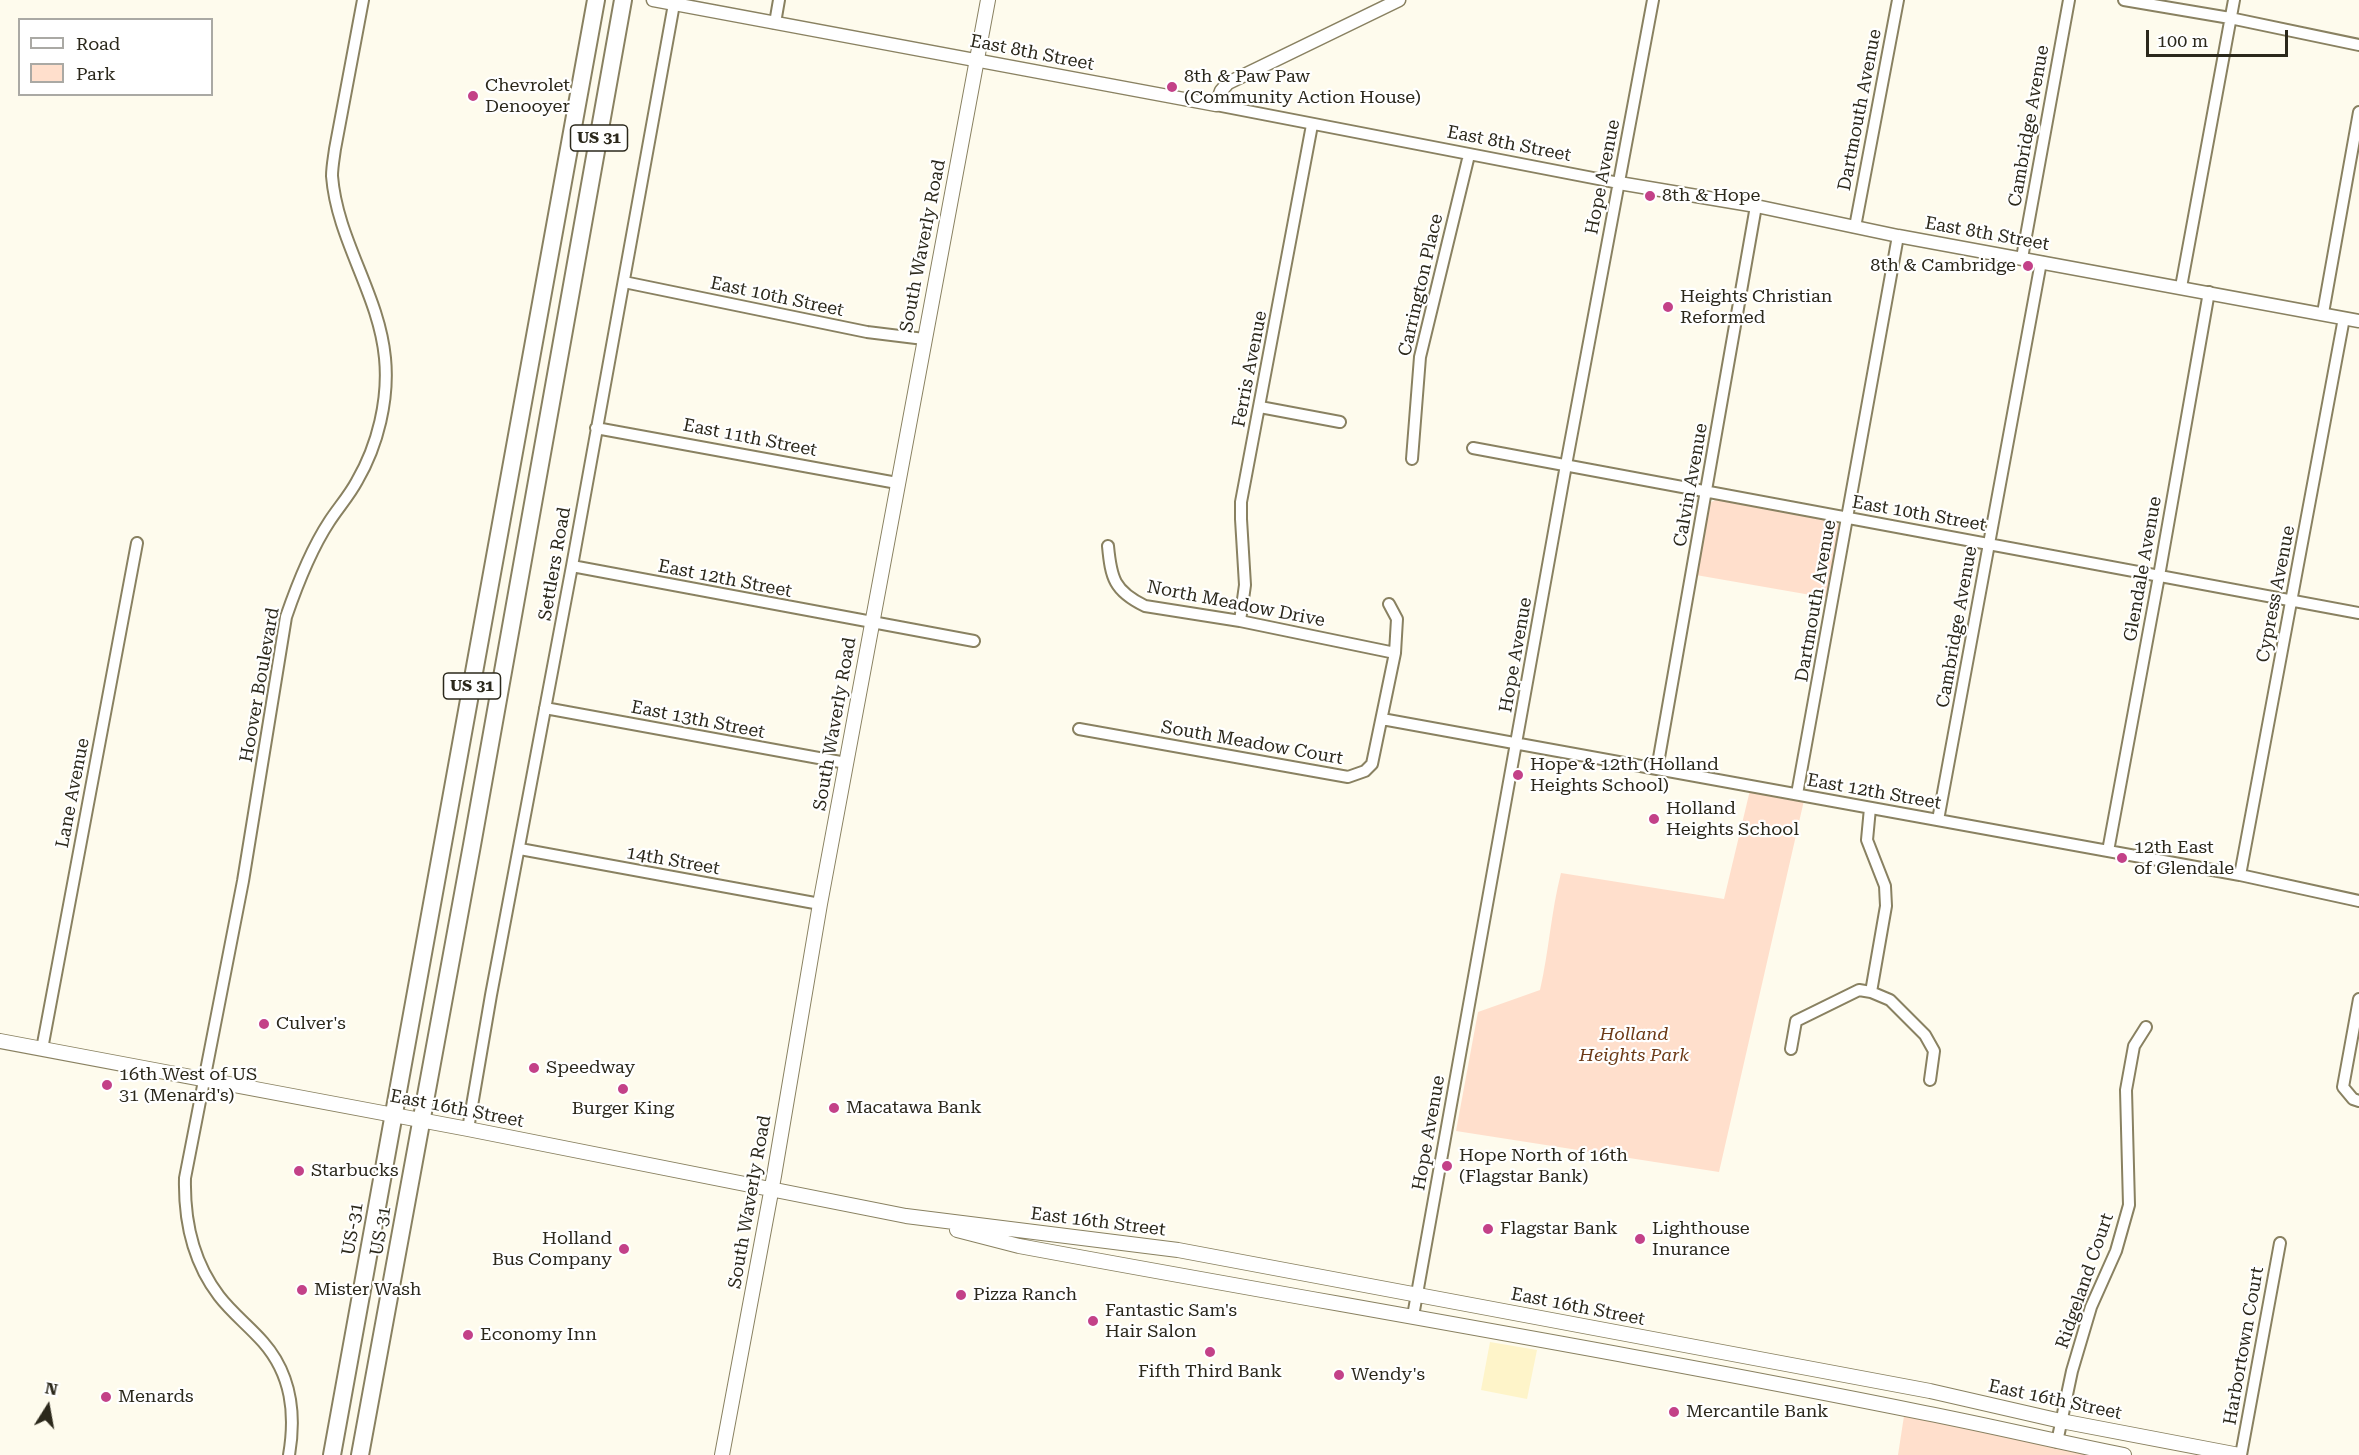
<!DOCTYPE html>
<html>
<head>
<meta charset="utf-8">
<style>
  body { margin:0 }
  #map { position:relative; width:2359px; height:1455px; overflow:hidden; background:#fefbed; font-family:"Roboto Serif",serif }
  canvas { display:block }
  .legend { position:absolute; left:18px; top:18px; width:195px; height:78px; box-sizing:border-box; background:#fff; border:2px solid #aaa9a4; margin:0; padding:8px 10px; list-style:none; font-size:18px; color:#2b281b }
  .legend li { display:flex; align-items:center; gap:12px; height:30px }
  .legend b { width:30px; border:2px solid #aaa9a4 }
  .north { position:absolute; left:18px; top:1377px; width:60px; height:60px; -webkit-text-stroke:4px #fff; paint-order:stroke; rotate:11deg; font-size:16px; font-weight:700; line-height:24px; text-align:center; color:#2b281b }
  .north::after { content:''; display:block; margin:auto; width:21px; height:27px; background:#2b281b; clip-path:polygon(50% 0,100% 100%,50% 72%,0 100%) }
  .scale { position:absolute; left:2146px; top:30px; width:142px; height:27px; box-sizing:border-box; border:3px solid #2b281b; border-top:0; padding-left:8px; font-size:18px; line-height:21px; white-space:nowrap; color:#2b281b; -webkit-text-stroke:4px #fff; paint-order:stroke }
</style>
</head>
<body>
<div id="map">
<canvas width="2359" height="1455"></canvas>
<ul class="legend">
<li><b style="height:8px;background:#fff"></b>Road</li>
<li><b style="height:16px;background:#ffdfcc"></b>Park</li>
</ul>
<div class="north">N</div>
<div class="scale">100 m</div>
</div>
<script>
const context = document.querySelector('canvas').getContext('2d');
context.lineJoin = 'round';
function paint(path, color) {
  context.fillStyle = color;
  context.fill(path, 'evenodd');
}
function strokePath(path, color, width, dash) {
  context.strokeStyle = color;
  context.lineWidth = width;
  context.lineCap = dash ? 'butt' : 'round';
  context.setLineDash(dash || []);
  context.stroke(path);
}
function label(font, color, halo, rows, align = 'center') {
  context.font = font + ' "Roboto Serif",serif';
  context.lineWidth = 4.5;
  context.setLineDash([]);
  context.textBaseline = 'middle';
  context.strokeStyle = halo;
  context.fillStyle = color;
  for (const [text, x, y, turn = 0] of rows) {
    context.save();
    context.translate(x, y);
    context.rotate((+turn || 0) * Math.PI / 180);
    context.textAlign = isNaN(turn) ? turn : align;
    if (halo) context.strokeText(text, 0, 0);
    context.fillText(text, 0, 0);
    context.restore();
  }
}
const built = new Path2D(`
  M1490,1342L1537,1350L1527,1399L1481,1390Z`);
const green = new Path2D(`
  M1718,499L1837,522L1841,529L1828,598L1696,575L1709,503Z
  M1751,786L1805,796L1719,1172L1456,1131L1478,1012L1540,990C1549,951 1551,912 1561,873L1724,899Z
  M1904,1416L2102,1455H1898Z`);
const minor = new Path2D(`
  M2124,0L2230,18L2359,45
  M775,23L779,0
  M1216,105L1619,183
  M1855,227L1898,0
  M2022,258L2069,0
  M624,282L867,332L924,339
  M2181,287L2234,0
  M2323,313L2359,112
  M1260,407L1340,422
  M596,428L897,483
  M1473,448L2359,613
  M1412,459L1420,357L1469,155
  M1108,546C1111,578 1114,591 1145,606L1240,621L1395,653
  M572,566L974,641
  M1240,621L1245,585L1241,519V502L1312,125
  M545,708L846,763
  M1382,719L2240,875L2359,901
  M1079,729L1348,777L1365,771L1372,764L1395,653L1397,619L1389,604
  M1657,769L1756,206
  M1797,794L1898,236
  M1870,808L1867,840L1885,886L1886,906L1871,992
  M1938,820L2041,262
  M520,849L820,904
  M2108,851L2159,576L2209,292
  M2240,875L2344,318
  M2359,999L2343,1087L2353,1099L2359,1101
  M42,1049L137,543
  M1791,1049L1796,1021L1859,990L1871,992L1890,1000L1925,1035L1934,1051L1930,1080
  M468,1129L491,995L572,566L674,4
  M1413,1316L1566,465L1653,0
  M2057,1442L2072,1371L2091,1307L2116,1251L2129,1205L2126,1090L2134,1046L2146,1027
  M289,1455C296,1414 292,1375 263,1342C249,1326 232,1313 219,1296C193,1262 184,1219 185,1178L243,881L286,617C297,585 310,551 329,522C338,508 349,496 357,481C378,445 389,399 385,358C379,294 337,240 332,176C332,167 334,157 335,149L363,0
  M2241,1455L2280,1243`);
const tertiary = new Path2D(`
  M653,0L1216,105L1221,91L1228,83L1399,0
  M1619,183L1756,206L1898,236L2359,321`);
const secondary = new Path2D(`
  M0,1041L468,1129L906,1216L1178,1250L1930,1391L2061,1421L2239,1455
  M957,1230L1019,1246C1321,1302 1624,1352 1925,1413C1992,1426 2058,1442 2124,1455
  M722,1455L774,1176L820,904L988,0`);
const trunk = new Path2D(`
  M332,1455L596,0
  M360,1455L472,845L623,0`);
const markers = [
  [1172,87,6,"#c34188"],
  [473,96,6,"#c34188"],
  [1650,196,6,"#c34188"],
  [2028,266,6,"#c34188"],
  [1668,307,6,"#c34188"],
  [1518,775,6,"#c34188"],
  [1654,819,6,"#c34188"],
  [2122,858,6,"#c34188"],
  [264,1024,6,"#c34188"],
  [534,1068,6,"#c34188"],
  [107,1085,6,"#c34188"],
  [623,1089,6,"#c34188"],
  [834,1108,6,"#c34188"],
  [1447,1166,6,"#c34188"],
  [299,1171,6,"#c34188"],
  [1488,1229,6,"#c34188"],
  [1640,1239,6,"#c34188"],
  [624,1249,6,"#c34188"],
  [302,1290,6,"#c34188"],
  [961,1295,6,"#c34188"],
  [1093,1321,6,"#c34188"],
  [468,1335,6,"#c34188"],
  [1210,1352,6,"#c34188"],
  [1339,1375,6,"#c34188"],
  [106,1397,6,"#c34188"],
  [1674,1412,6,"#c34188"]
];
const shields = [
  [599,138,57],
  [472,686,57]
];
const shieldNames = [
  ["US 31",599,138],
  ["US 31",472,686]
];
const streetNames = [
  ["East 8th Street",1032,53,11],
  ["Dartmouth Avenue",1860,110,-79],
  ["Cambridge Avenue",2029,126,-80],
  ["East 8th Street",1509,144,11],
  ["Hope Avenue",1603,177,-79],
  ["East 8th Street",1987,234,10],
  ["South Waverly Road",923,246,-79],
  ["Carrington Place",1421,285,-77],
  ["East 10th Street",777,297,12],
  ["Ferris Avenue",1250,369,-79],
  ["East 11th Street",750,438,11],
  ["Calvin Avenue",1691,485,-80],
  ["East 10th Street",1919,514,10],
  ["Settlers Road",555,564,-80],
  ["Glendale Avenue",2143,569,-80],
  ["East 12th Street",725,579,11],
  ["Cypress Avenue",2276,594,-79],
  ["Dartmouth Avenue",1816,601,-80],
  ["North Meadow Drive",1236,604,11],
  ["Cambridge Avenue",1957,627,-80],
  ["Hope Avenue",1516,655,-80],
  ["Hoover Boulevard",260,685,-80],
  ["East 13th Street",698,720,11],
  ["South Waverly Road",835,724,-80],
  ["South Meadow Court",1252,743,10],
  ["East 12th Street",1874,792,10],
  ["Lane Avenue",73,793,-79],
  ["14th Street",673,861,10],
  ["East 16th Street",457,1109,11],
  ["Hope Avenue",1429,1133,-80],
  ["South Waverly Road",750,1202,-80],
  ["East 16th Street",1098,1222,7],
  ["US-31",353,1229,-80],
  ["US 31",381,1231,-80],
  ["Ridgeland Court",2085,1281,-71],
  ["East 16th Street",1578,1307,11],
  ["Harbortown Court",2244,1346,-80],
  ["East 16th Street",2055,1400,12]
];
const poiNames = [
  ["8th & Paw Paw",1184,77],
  ["(Community Action House)",1184,98],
  ["Chevrolet",485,86],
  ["Denooyer",485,107],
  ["8th & Hope",1662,196],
  ["8th & Cambridge",2016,266,"right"],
  ["Heights Christian",1680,297],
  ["Reformed",1680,318],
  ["Hope & 12th (Holland",1530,765],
  ["Heights School)",1530,786],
  ["Holland",1666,809],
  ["Heights School",1666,830],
  ["12th East",2134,848],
  ["of Glendale",2134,869],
  ["Culver's",276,1024],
  ["Speedway",546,1068],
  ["16th West of US",119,1075],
  ["31 (Menard's)",119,1096],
  ["Macatawa Bank",846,1108],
  ["Burger King",623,1109,"center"],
  ["Hope North of 16th",1459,1156],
  ["(Flagstar Bank)",1459,1177],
  ["Starbucks",311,1171],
  ["Flagstar Bank",1500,1229],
  ["Lighthouse",1652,1229],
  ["Inurance",1652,1250],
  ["Holland",612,1239,"right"],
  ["Bus Company",612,1260,"right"],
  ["Mister Wash",314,1290],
  ["Pizza Ranch",973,1295],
  ["Fantastic Sam's",1105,1311],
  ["Hair Salon",1105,1332],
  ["Economy Inn",480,1335],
  ["Fifth Third Bank",1210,1372,"center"],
  ["Wendy's",1351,1375],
  ["Menards",118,1397],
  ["Mercantile Bank",1686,1412]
];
const parkNames = [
  ["Holland",1634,1035],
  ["Heights Park",1634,1056]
];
paint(built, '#fef4c9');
paint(green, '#ffdfcc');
strokePath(minor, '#898161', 14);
strokePath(tertiary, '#898161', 15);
strokePath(secondary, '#898161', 16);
strokePath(trunk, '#898161', 20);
strokePath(minor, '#fff', 10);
strokePath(tertiary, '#fff', 12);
strokePath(secondary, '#fff', 14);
strokePath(trunk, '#fff', 16);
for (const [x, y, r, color] of markers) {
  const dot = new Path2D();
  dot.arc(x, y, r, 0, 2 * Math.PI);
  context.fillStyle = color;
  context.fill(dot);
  strokePath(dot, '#fff', 2);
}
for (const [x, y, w] of shields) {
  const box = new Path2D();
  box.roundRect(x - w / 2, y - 13, w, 26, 4.5);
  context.fillStyle = '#fff';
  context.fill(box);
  strokePath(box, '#2b281b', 1.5);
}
label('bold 16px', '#2b281b', null, shieldNames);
label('18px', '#2b281b', '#fff', streetNames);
label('18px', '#2b281b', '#fff', poiNames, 'left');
label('italic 18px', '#6c3a16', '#fff', parkNames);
</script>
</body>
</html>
